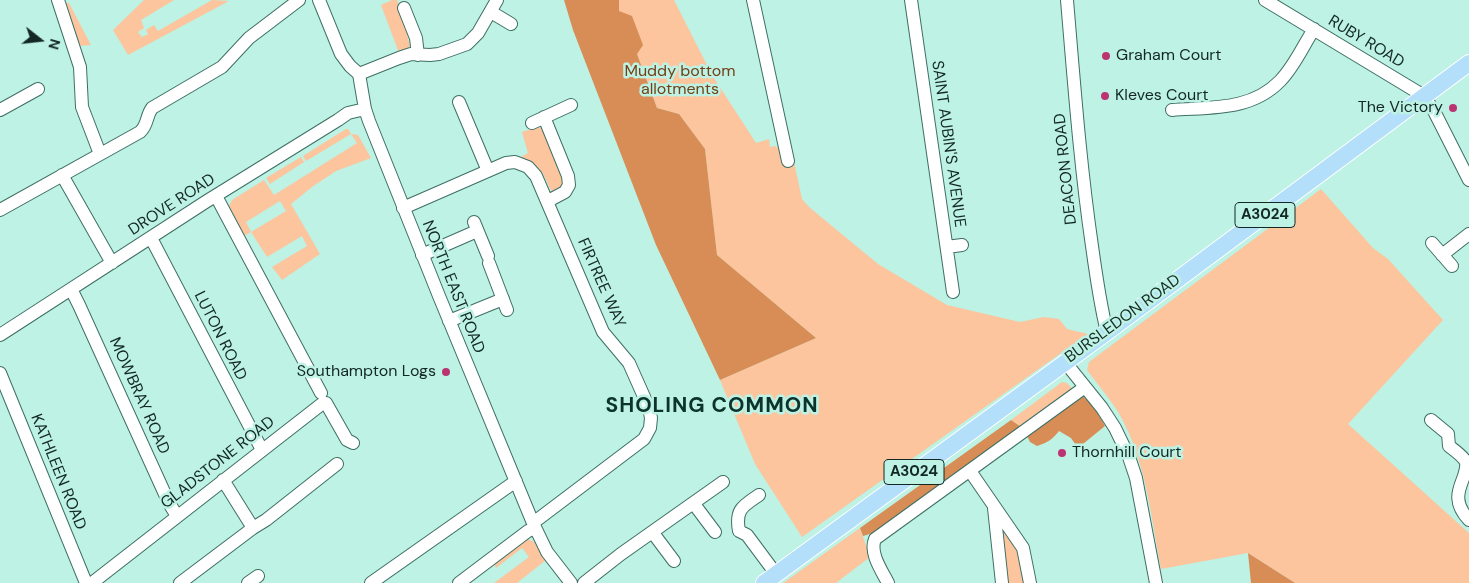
<!DOCTYPE html>
<html>
<head>
<meta charset="utf-8">
<style>
  body { margin:0 }
  #map { position:relative; width:1469px; height:583px; overflow:hidden; background:#bdf2e4; font-family:"DM Sans",sans-serif }
  canvas { display:block }
  .north { position:absolute; left:15px; top:15px; width:50px; height:50px; -webkit-text-stroke:4px #bdf2e4; paint-order:stroke; rotate:106deg; font-size:14px; font-weight:700; line-height:20px; text-align:center; color:#132823 }
  .north::after { content:''; display:block; margin:auto; width:18px; height:22px; background:#132823; clip-path:polygon(50% 0,100% 100%,50% 72%,0 100%) }
</style>
</head>
<body>
<div id="map">
<canvas width="1469" height="583"></canvas>
<div class="north">N</div>
</div>
<script>
const context = document.querySelector('canvas').getContext('2d');
context.lineJoin = 'round';
function paint(path, color) {
  context.fillStyle = color;
  context.fill(path, 'evenodd');
}
function strokePath(path, color, width, dash) {
  context.strokeStyle = color;
  context.lineWidth = width;
  context.lineCap = dash ? 'butt' : 'round';
  context.setLineDash(dash || []);
  context.stroke(path);
}
function label(font, color, halo, rows, align = 'center') {
  context.font = font + ' "DM Sans",sans-serif';
  context.lineWidth = 5;
  context.setLineDash([]);
  context.textBaseline = 'middle';
  context.strokeStyle = halo;
  context.fillStyle = color;
  for (const [text, x, y, turn = 0] of rows) {
    context.save();
    context.translate(x, y);
    context.rotate((+turn || 0) * Math.PI / 180);
    context.textAlign = isNaN(turn) ? turn : align;
    if (halo) context.strokeText(text, 0, 0);
    context.fillText(text, 0, 0);
    context.restore();
  }
}
const green = new Path2D(`
  M144,0H174L141,20L144,28L138,32L142,37L148,34L146,30L154,25L158,31L212,0L229,1L128,55L113,30Z
  M392,0H397L410,32L407,33L410,47L399,53L381,5Z
  M619,0H674L712,75L756,143L769,139L770,147L775,146L782,151L786,164L794,162L802,199L809,207L878,264L947,305L1020,322L1044,317L1059,319L1067,329L1088,334L802,537L755,464L720,380L816,338L717,255L705,149L679,114L657,108L637,54L619,11Z
  M67,3H69L91,45L77,46L65,5Z
  M537,127L545,129L563,176V187L554,193C550,190 549,187 547,182C541,169 535,162 521,157L528,153L522,132Z
  M346,129H348L351,134L358,135L371,158L336,171L312,187L291,204L320,254L282,280L272,267L307,246L302,236L267,257L251,232L244,236L229,206L232,200L264,180L274,195L357,143L351,134L306,161L303,156ZM280,201L286,211L251,232L246,222Z
  M301,157L304,162L270,184L266,178Z
  M1321,189L1373,248L1388,259L1443,320L1348,424L1469,533V583H1295L1248,553L1161,569C1152,522 1147,471 1126,427C1117,406 1100,388 1087,370L1089,362Z
  M1062,382L1067,383L1074,391L1024,429L1011,420Z
  M860,528L870,557L836,583H783Z
  M1003,529L1017,547L1026,583H1005L1001,530Z
  M528,539L534,542L546,560L517,583H494L529,557L522,548L496,568L494,564L524,540Z`);
const forest = new Path2D(`
  M564,0H619V11L632,16L643,45L637,54L657,108L679,114L705,149L717,255L816,338L720,380L656,245L573,30Z
  M1082,395L1095,408L1105,426L1078,448L1071,438L1059,431C1053,439 1047,443 1037,446L1030,442L1027,436Z
  M1011,420L1024,429L880,531L863,536L860,528Z
  M1248,553L1295,583H1251Z`);
const minor = new Path2D(`
  M58,0L80,67L82,107L100,154
  M319,0L341,54L350,66L359,74L365,109L369,121L439,296L533,523L547,552L571,583
  M753,0L788,161
  M911,0L953,292
  M1067,0C1074,82 1080,164 1092,246C1096,275 1100,304 1107,332
  M1265,0L1424,96L1434,111L1469,180
  M404,8L416,38L418,55
  M491,12L511,24
  M359,74L399,58L411,54L430,55L439,54L467,44L478,33L497,0
  M459,102L488,171
  M0,110L38,89
  M1172,110C1210,107 1251,111 1280,81C1294,67 1303,46 1314,29
  M544,117L568,176L569,185L565,192L548,201
  M532,123L571,105
  M62,175L112,263
  M216,196L321,393
  M403,208L506,163L515,162L528,167L536,176L603,332L629,363L649,408L651,418L650,428L644,439L533,523
  M0,210L140,132C148,125 146,116 152,108L222,67L249,38L299,0
  M474,222L488,256
  M151,238L262,450
  M1432,243L1452,266
  M947,247L962,245
  M422,255L477,231
  M1442,255L1469,234
  M489,263L507,310
  M71,289L79,305L169,503L177,516
  M449,321L503,299
  M0,335L207,201L338,120L348,113L365,109
  M1065,362L1102,408L1115,428L1129,457L1136,478L1156,583
  M0,373L86,583
  M1431,420L1448,434L1449,446C1454,450 1463,456 1466,462C1469,480 1445,494 1469,520
  M970,471L1023,548L1030,583
  M223,480L253,528
  M759,495C743,506 735,509 739,531L747,535L776,574
  M694,504L715,532
  M994,508L1002,583
  M653,533L674,561
  M92,583L323,403H326L347,440L353,443
  M180,583L253,528L266,520L337,464
  M248,583L258,576
  M371,583L516,481
  M459,583L528,531L535,528
  M584,583L621,554L723,482
  M888,583C882,571 869,553 875,539L1085,387`);
const major = new Path2D(`
  M764,583L1107,332L1469,63`);
const markers = [
  [1106,56,5,"#bb3371"],
  [1105,96,5,"#bb3371"],
  [1453,108,5,"#bb3371"],
  [446,372,5,"#bb3371"],
  [1062,453,5,"#bb3371"]
];
const shields = [
  [1265,215,60],
  [914,472,60]
];
const shieldNames = [
  ["A3024",1265,215],
  ["A3024",914,472]
];
const streetNames = [
  ["RUBY ROAD",1366,42,31],
  ["SAINT AUBIN'S AVENUE",948,144,82],
  ["DEACON ROAD",1066,169,-96],
  ["DROVE ROAD",172,205,-33],
  ["FIRTREE WAY",601,283,66],
  ["NORTH EAST ROAD",453,287,68],
  ["BURSLEDON ROAD",1123,319,-36],
  ["LUTON ROAD",220,336,63],
  ["MOWBRAY ROAD",139,396,66],
  ["GLADSTONE ROAD",218,463,-38],
  ["KATHLEEN ROAD",58,472,68]
];
const poiNames = [
  ["Graham Court",1116,56],
  ["Kleves Court",1115,96],
  ["The Victory",1443,108,"right"],
  ["Southampton Logs",436,372,"right"],
  ["Thornhill Court",1072,453]
];
const parkNames = [
  ["Muddy bottom",680,72],
  ["allotments",680,90]
];
const districtNames = [
  ["SHOLING COMMON",712,406]
];
paint(green, '#fcc59d');
paint(forest, '#d78d55');
strokePath(minor, '#3e6f64', 14);
strokePath(major, '#fff', 18);
strokePath(minor, '#fff', 12);
strokePath(major, '#b3dffb', 16);
for (const [x, y, r, color] of markers) {
  const dot = new Path2D();
  dot.arc(x, y, r, 0, 2 * Math.PI);
  context.fillStyle = color;
  context.fill(dot);
  strokePath(dot, '#bdf2e4', 2);
}
for (const [x, y, w] of shields) {
  const box = new Path2D();
  box.roundRect(x - w / 2, y - 12.5, w, 25, 4);
  context.fillStyle = '#bdf2e4';
  context.fill(box);
  strokePath(box, '#132823', 1);
}
label('bold 15px', '#132823', null, shieldNames);
label('16px', '#132823', '#bdf2e4', streetNames);
label('16px', '#132823', '#bdf2e4', poiNames, 'left');
label('16px', '#734118', '#bdf2e4', parkNames);
context.letterSpacing = '1px';
label('bold 21px', '#0c342c', '#bdf2e4', districtNames);
context.letterSpacing = '0px';
</script>
</body>
</html>
